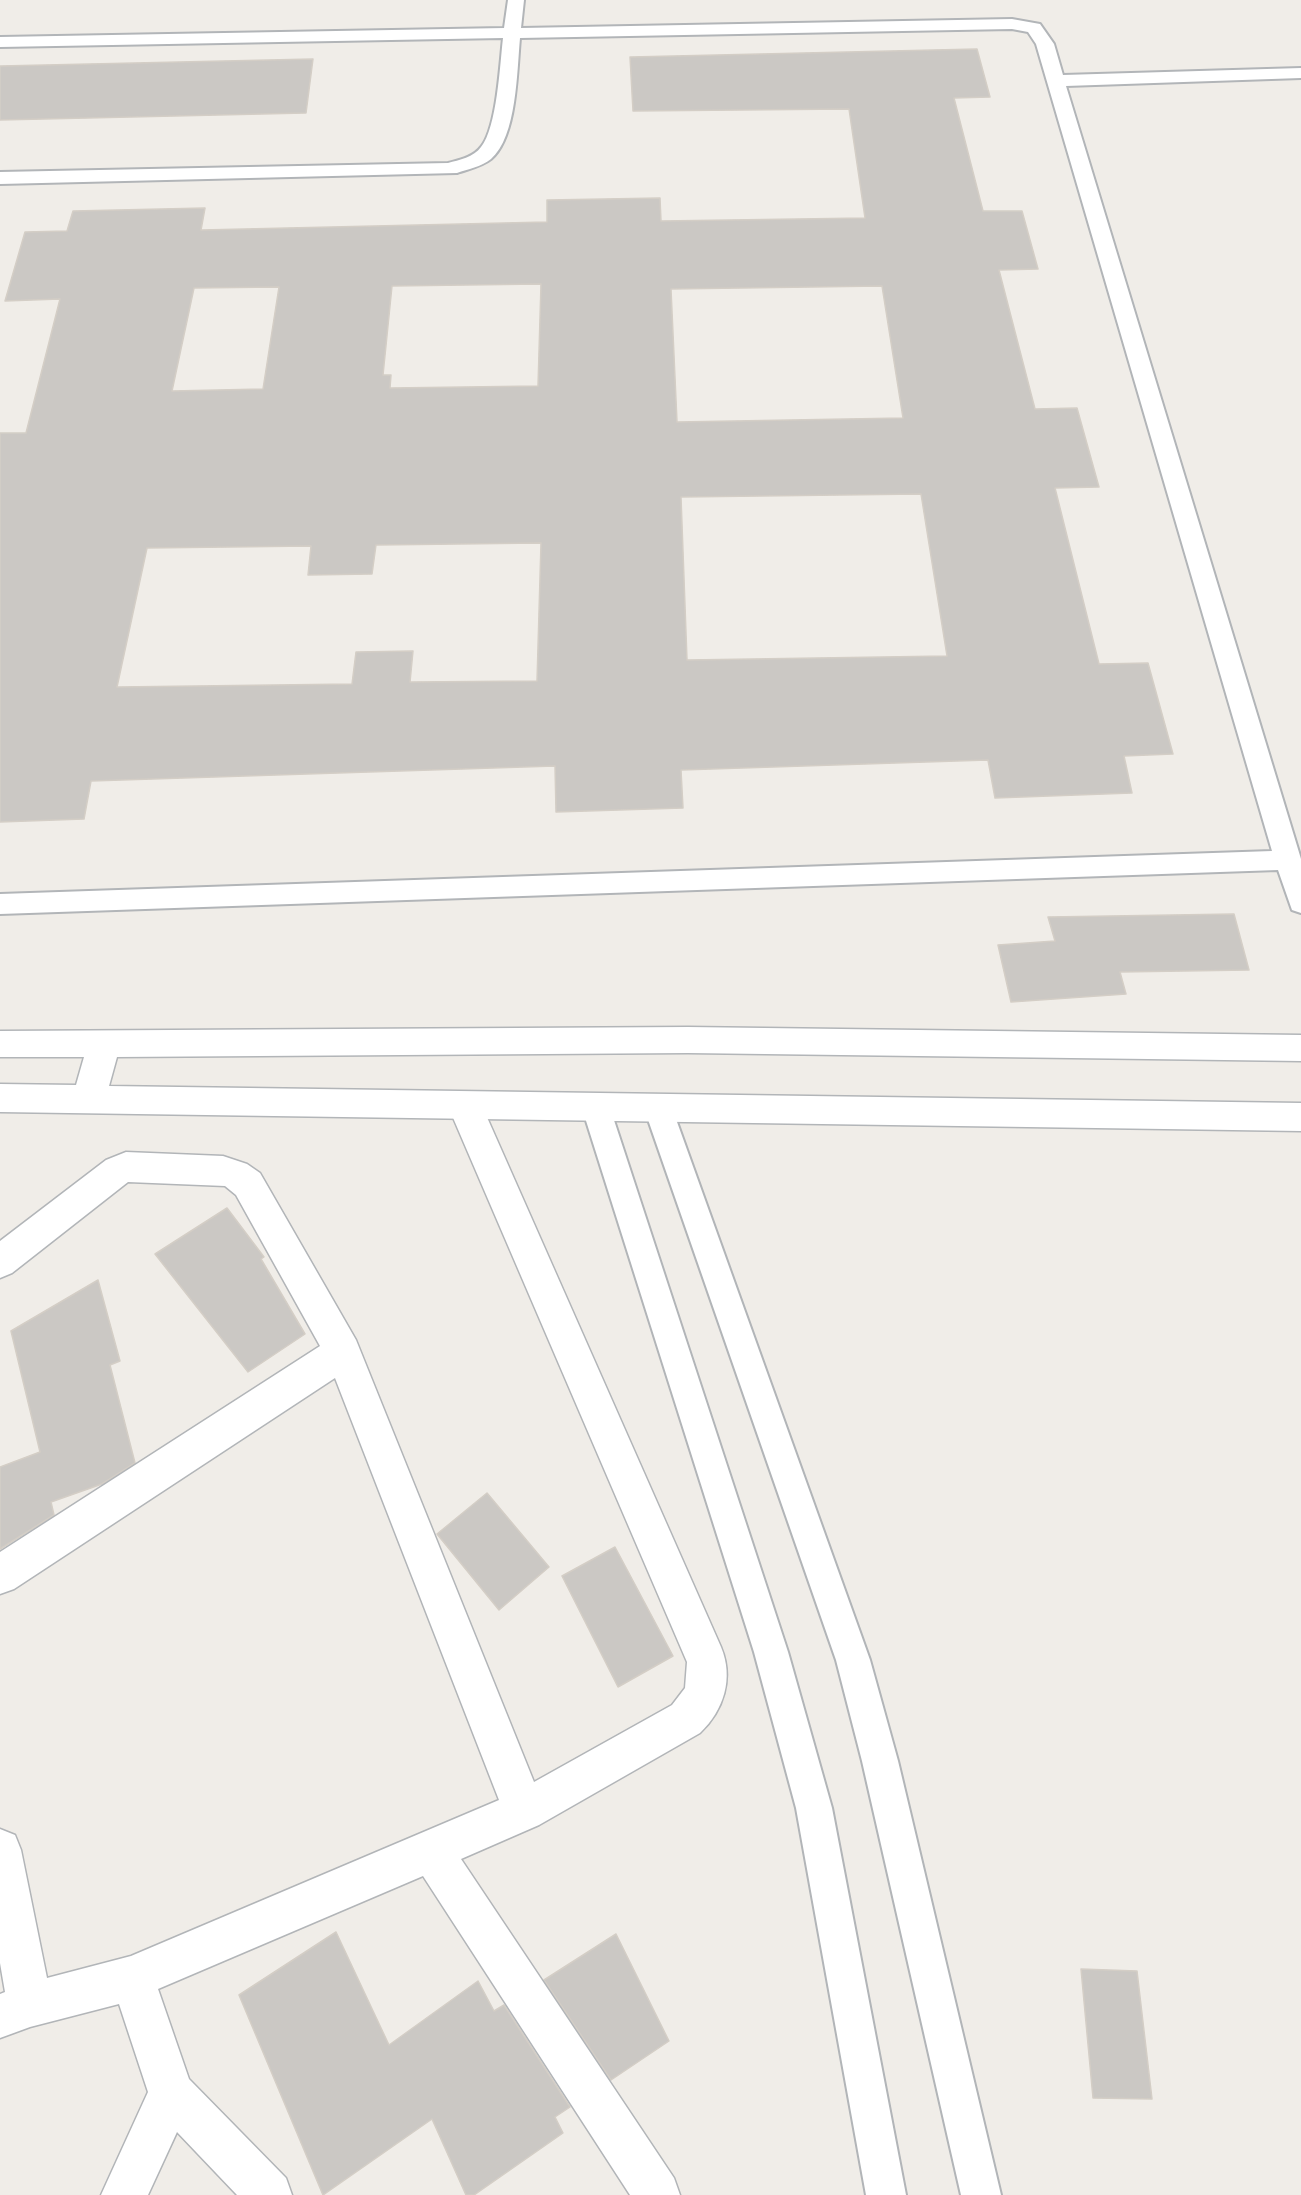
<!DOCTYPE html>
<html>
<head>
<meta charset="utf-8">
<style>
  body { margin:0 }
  canvas { display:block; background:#f0ede8 }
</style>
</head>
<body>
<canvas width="1301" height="2195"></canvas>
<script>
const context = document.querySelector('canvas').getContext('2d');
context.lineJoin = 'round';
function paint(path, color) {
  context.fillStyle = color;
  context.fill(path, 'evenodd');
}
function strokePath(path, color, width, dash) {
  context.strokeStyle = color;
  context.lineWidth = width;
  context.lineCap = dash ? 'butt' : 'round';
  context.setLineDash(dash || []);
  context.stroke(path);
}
const building = new Path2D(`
  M977,49L990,97L954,98L983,211H1022L1038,269L999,270L1035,409L1077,408L1099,487L1055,488L1099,664L1148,663L1173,754L1124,756L1132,793L995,798L988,760L681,770L683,808L556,812L555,766L91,781L84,819L0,822V433H26L60,299L5,301L25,232L67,231L73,211L205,208L201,230L547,222V200L660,198L661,221L865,218L849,109L633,111L630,57ZM541,284L538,386L390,388L391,375H383L392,286ZM882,286L903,418L677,422L671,289ZM279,287L263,389L172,391L194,288ZM921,494L947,656L687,660L681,497ZM541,543L537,681L410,682L413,651L356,652L352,684L117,687L147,548L311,546L308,575L372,574L376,545Z
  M313,59L306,113L0,120V66Z
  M1234,914L1249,970L1120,972L1126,994L1011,1002L998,945L1055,941L1048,917Z
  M227,1208L264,1257L261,1259L305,1334L248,1372L155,1254Z
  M98,1280L120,1361L110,1365L135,1463L102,1484L51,1502L54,1515L0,1549V1467L40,1452L11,1331Z
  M487,1493L549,1567L499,1610L437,1534Z
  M615,1547L673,1656L618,1687L562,1576Z
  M336,1932L389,2045L478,1981L494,2011L504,2005L570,2107L555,2117L563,2133L474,2195H466L432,2119L323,2195L239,1995Z
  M616,1934L669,2041L611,2080L544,1980Z
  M1081,1969L1137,1971L1152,2099L1093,2098Z`);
const service = new Path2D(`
  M508,0H524L521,28L1012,19L1040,24L1054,44L1063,75L1301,68V78L1066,86L1301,859V913L1292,910L1278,870L0,914V894L1272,851L1036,44L1028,32L1012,29L520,38C517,70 517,137 491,159C481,167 468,169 457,173L0,184V172L448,163C459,160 474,157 481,147C497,128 500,64 503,38L0,47V37L504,28Z
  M596,1096L606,1099L610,1108L788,1652L832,1808L906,2195H866L796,1808L754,1652L582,1108L586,1099Z
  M658,1096L668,1099L672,1108L870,1660L898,1761L1001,2195H961L862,1761L836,1660L644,1108L648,1099Z`);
const minor = new Path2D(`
  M465,1092L477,1096L482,1106L721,1647C734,1678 724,1710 700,1733L539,1825L461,1859L674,2178L680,2195H630L423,1876L158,1989L189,2079L286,2178L292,2195H237L177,2132L148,2195H101L148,2092L119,2004L30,2027L0,2038V1994L5,1992L0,1963V1829L15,1835L21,1850L47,1978L131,1956L499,1800L335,1378L14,1589L0,1594V1552L320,1346L236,1195L225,1186L128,1182L12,1273L0,1278V1241L106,1160L126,1152L223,1156L247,1164L260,1173L356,1340L534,1782L672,1705L685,1688L687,1662L448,1106L453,1096Z`);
const tertiary = new Path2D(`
  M688,1027L1301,1035V1061L688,1053L117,1057L109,1086L1301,1103V1131L0,1112V1084L76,1085L84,1057H0V1031Z`);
paint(building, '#cbc8c4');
strokePath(building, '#d4cec6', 1.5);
strokePath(service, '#b2b5b8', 4);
strokePath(minor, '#b2b5b8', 3);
strokePath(tertiary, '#b2b5b8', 3);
paint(service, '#fff');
paint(minor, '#fff');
paint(tertiary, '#fff');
</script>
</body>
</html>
